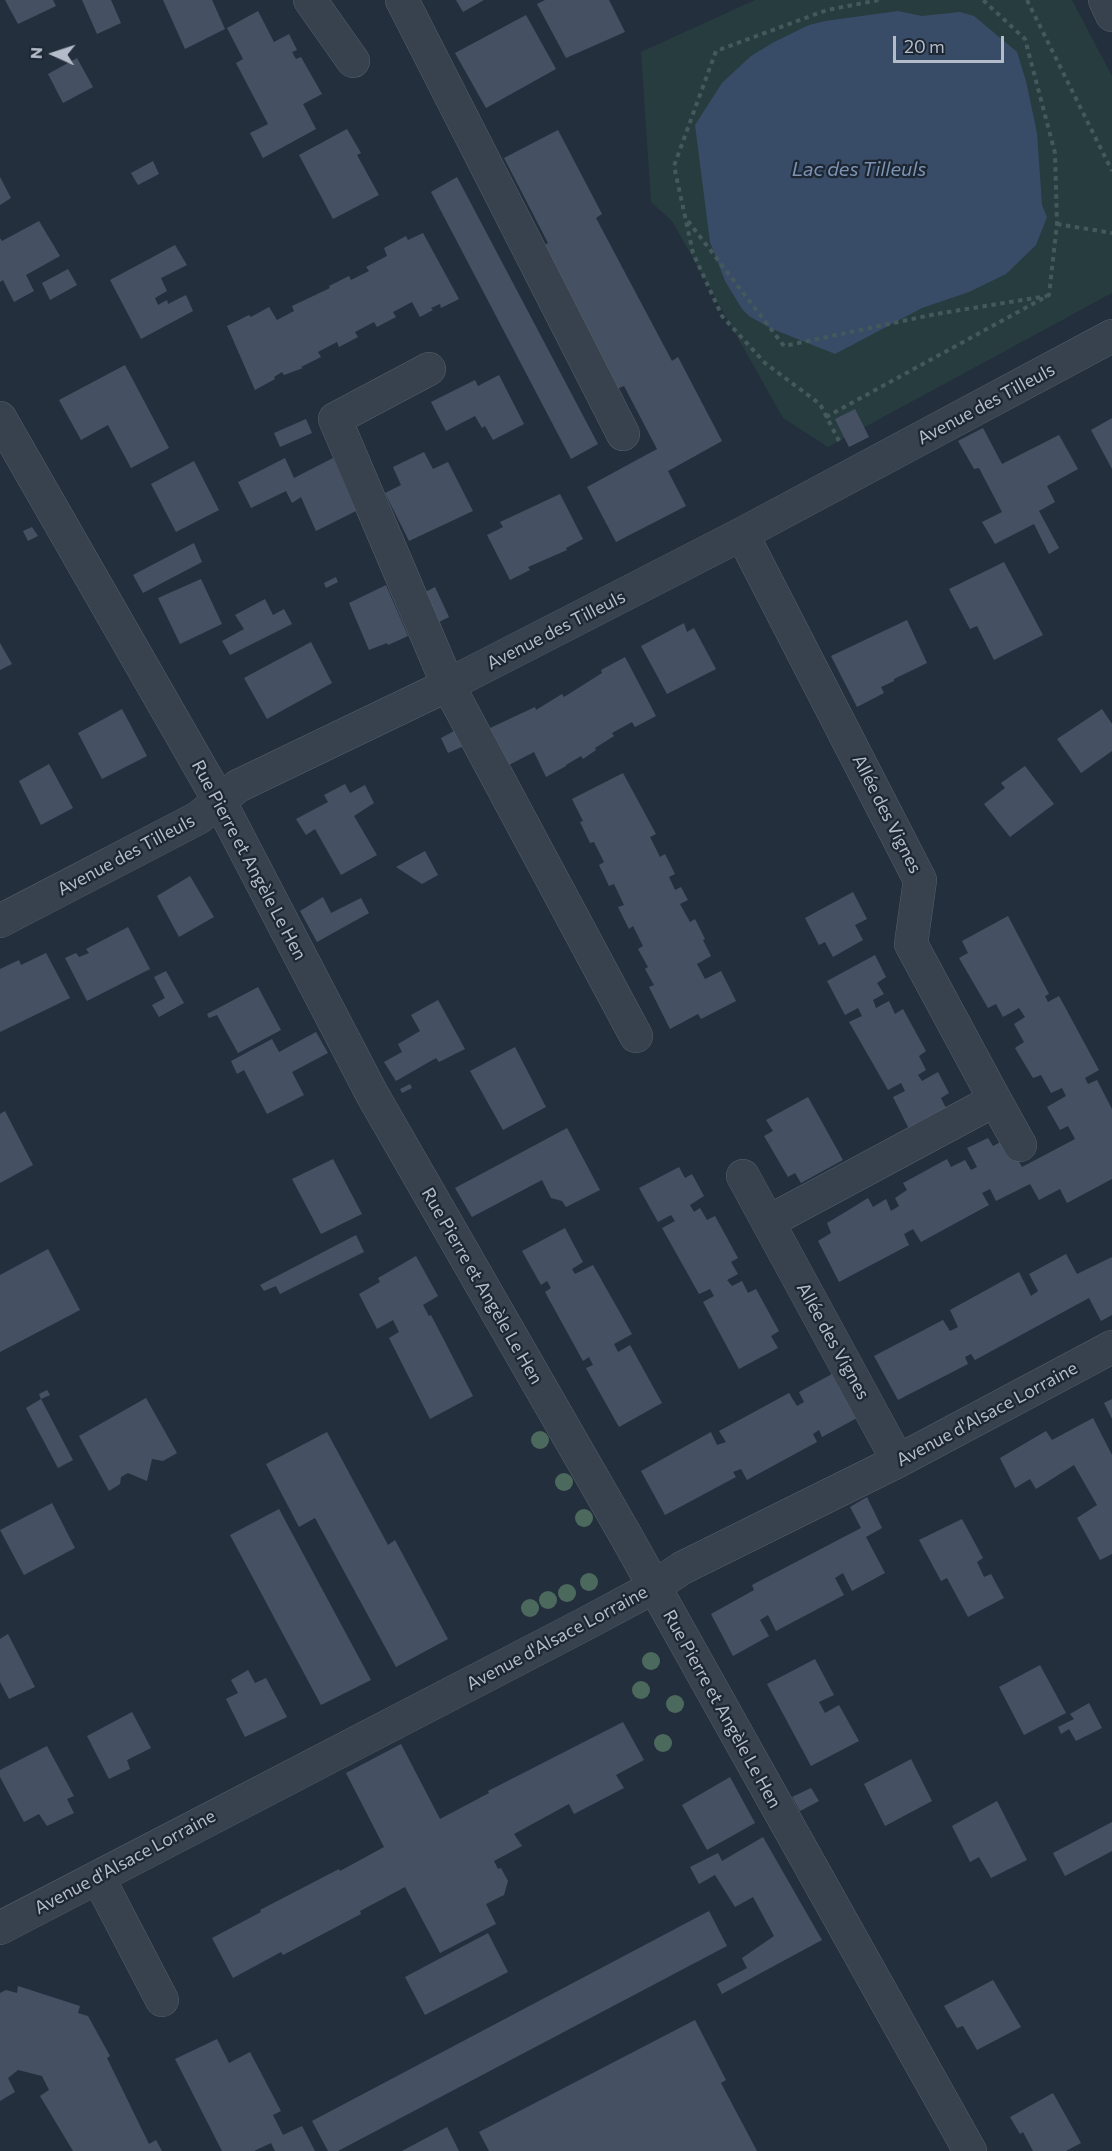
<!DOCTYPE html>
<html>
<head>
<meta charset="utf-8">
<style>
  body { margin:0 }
  #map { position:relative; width:1112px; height:2151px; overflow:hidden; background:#242f3e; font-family:Commissioner,sans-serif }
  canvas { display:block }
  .north { position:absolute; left:24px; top:24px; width:60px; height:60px; -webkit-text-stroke:4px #1d2633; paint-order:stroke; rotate:273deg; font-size:16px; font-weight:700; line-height:24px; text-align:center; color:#b4bcc9 }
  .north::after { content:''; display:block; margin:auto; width:21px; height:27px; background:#b4bcc9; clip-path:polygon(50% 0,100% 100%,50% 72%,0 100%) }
  .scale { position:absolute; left:893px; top:36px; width:111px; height:27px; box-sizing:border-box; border:3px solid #b4bcc9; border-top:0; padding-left:8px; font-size:18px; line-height:21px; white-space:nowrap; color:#b4bcc9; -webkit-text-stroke:4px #1d2633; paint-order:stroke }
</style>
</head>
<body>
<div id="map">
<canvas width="1112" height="2151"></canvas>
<div class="north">N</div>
<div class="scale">20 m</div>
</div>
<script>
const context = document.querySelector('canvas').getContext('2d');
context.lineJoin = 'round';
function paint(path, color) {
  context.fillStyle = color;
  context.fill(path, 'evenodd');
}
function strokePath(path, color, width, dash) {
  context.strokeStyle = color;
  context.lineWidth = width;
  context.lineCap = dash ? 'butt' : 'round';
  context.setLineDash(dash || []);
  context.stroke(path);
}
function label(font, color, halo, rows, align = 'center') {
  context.font = font + ' Commissioner,sans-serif';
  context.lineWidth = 4.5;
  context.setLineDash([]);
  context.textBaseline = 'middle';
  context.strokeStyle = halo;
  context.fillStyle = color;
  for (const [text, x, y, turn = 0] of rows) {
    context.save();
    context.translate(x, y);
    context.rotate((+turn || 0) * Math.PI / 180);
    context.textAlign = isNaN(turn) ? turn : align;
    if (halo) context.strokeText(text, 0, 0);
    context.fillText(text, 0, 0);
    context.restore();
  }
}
const green = new Path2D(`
  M755,0H1072L1112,76V293L828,447L783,418L672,221L651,202L641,52Z`);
const water = new Path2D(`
  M898,11L922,16L960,12L974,16L1017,52L1026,81L1037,133L1042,205L1047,217L1036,245L1006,274L969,292L922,308L835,354L770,328L749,316L742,309L725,281L710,242L695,125L722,83L751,56L774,42L809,25L825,21Z`);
const building = new Path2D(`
  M5,0H53L56,6L18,24Z
  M82,0H111L121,23L97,34Z
  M163,0H212L225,29L185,49Z
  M456,0H484L463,12Z
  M545,0H609L625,32L566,58L537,4Z
  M258,11L274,42L289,34L297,50L292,52L296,59L301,57L322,94L303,104L316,129L263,158L250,133L268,124L236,63L243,59L227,28Z
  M526,15L556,69L486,108L455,53Z
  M77,58L93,87L63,103L48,74Z
  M347,129L361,153L357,155L379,195L333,219L299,155Z
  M558,130L602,214L596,218L672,361L678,357L722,441L668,471L686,506L616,542L587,487L657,449L624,386L617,389L543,246L548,243L504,158Z
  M153,161L159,174L138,185L131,173Z
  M0,177L11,198L0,205Z
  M457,177L598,444L571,459L431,192Z
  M39,221L60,256L26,275L34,291L14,302L3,280L0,282V238L2,241Z
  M423,233L459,299L441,308L440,304L431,308L433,310L420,317L412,302L393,312L396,317L377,327L374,322L355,332L358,337L339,347L337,342L318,352L321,357L301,367L303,368L284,375L282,372L274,377L275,379L255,390L227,326L249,315L251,317L269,307L277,320L294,311L292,306L330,288L329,286L349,276L351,280L369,271L366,267L387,256L384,248L406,236L408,240Z
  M175,245L187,265L161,278L167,291L155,298L158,305L167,300L168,304L186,295L193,311L141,339L110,280Z
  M68,269L77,285L50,300L42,283Z
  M125,365L169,448L131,468L108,425L81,440L59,400Z
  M499,375L524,424L493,440L485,426L482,428L475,416L446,431L431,402L475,380L478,386Z
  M855,409L869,437L849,447L835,419Z
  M1112,418V469L1091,430Z
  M306,419L312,433L280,447L274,433Z
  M983,428L1002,464L1059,435L1078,469L1047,486L1055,502L1039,511L1059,548L1049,554L1034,524L995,544L982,522L1002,512L979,468L974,469L958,441Z
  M424,452L433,469L448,462L473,511L409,541L385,493L401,485L393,467Z
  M285,458L294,478L333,458L356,511L316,531L301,497L292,503L286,491L251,508L238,482Z
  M194,461L219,510L176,532L151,484Z
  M560,494L583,539L566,548L567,550L528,567L530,570L510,580L487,535L503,527L500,522Z
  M32,527L38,536L28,541L23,531Z
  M194,543L202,562L143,593L133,575Z
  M1004,562L1043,635L994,660L977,626L970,629L949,589Z
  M336,577L338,582L326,588L324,583Z
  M201,579L222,624L180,644L158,598Z
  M386,585L408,636L388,645L387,643L369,650L349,603Z
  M435,587L449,617L437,623L423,593Z
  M265,599L273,615L284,609L292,624L230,655L222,641L244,629L235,615Z
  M907,620L927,663L894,679V681L881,687L884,693L857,707L831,656Z
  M684,623L687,632L694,628L716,669L667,694L641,646Z
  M311,642L332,683L267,719L244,678Z
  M0,643L12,664L0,670Z
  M625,657L656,716L635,727L632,722L612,733L614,736L595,748L596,750L583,759L581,756L566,765V766L546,777L534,752L507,766L488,729L535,707L536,710L562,694L564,697L602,673L601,670Z
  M122,709L147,756L102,779L78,733Z
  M1102,709L1112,724V751L1081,773L1057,739Z
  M456,730L464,746L448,753L441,738Z
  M49,764L73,808L41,825L19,781Z
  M1025,766L1054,804L1010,837L984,804L1005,788L1001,783Z
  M623,773L656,834L650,837L660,857L665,854L675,874L669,877L675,890L681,887L688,900L680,904L690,922L695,919L705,939L703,940L711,956L697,964L705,979L721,971L736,1001L701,1019L698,1014L670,1029L649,987L654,985L645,969L648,967L638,949L643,946L633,926L629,929L618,907L624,905L614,884L609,886L599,865L604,862L594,842L590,843L580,822L583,821L572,799Z
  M345,784L350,793L365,785L374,803L354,816L377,855L341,875L315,829L306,835L296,819L328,802L324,795Z
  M425,851L438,875L422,884L396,867Z
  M190,876L214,917L179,937L157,896Z
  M853,892L867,919L855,925L863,940L833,957L825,942L819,945L805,918Z
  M323,897L331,913L361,898L369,913L317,942L300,911Z
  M1008,916L1049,994L1045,996L1048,1002L1059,996L1099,1070L1085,1078L1088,1084L1097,1080L1112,1109V1179L1067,1203L1060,1189L1039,1200L1030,1184L996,1201L990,1189L982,1193L989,1205L921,1242L913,1229L904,1234L909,1245L839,1282L818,1241L831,1233L827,1223L847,1211L868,1198L873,1207L886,1199L891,1211L899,1206L895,1198L907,1190L903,1183L947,1159L951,1167L965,1160L971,1170L977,1167L967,1148L988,1138L993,1146L1006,1139L1022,1167L1075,1139L1068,1126L1060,1130L1047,1107L1066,1096L1062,1088L1051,1093L1041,1075L1033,1078L1015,1048L1024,1042L1014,1024L1025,1017L1019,1008L1003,1017L996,1004L988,1008L959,958L968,953L962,941Z
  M128,927L150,969L87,1001L65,958L76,953L79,957L89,953L86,949Z
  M46,953L70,998L0,1032V969L19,960L21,965Z
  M875,955L886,977L877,983L884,994L873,1000L876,1008L889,1001L895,1014L903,1009L926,1051L919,1056L926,1070L918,1075L922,1081L938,1072L949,1093L941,1098L946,1108L909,1129L893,1097L905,1091L901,1083L888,1090L849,1022L862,1016L858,1008L845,1015L827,981Z
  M166,971L184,1003L159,1017L152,1005L165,998L154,977Z
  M258,987L281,1030L238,1053L217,1015L209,1018L207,1014Z
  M438,1000L465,1049L439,1062L436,1058L396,1081L384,1062L402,1052L398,1044L420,1031L411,1015Z
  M316,1032L328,1053L292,1072L304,1095L267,1114L244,1070L237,1074L231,1061L272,1039L279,1052Z
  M515,1047L546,1107L503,1130L470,1071Z
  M410,1084L412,1088L402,1093L400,1089Z
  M808,1097L843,1160L801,1183L795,1173L788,1177L764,1136L773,1131L766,1120Z
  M5,1111L33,1165L0,1183V1114Z
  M567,1128L600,1190L566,1207L562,1201L551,1198L542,1180L472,1217L455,1188Z
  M333,1159L362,1214L321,1234L292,1179Z
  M679,1167L685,1178L692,1174L704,1196L690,1205L694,1212L700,1208L707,1220L715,1216L738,1258L731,1262L738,1274L727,1280L732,1286L742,1281L748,1293L756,1289L779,1331L771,1336L778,1348L739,1369L703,1302L714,1296L710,1289L699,1294L662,1228L675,1221L671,1215L658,1222L639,1188Z
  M565,1228L583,1262L572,1269L575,1274L593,1265L632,1334L614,1344L618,1352L630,1345L662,1403L619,1427L586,1368L593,1365L589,1357L583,1361L545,1292L551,1288L547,1281L541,1285L522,1251Z
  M356,1235L364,1252L280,1294L276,1286L264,1291L260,1285Z
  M48,1249L80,1310L0,1352V1275Z
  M1066,1254L1077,1274L1112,1257V1315L1101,1321L1089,1298L975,1360L971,1354L965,1357L968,1364L898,1400L874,1356L943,1320L950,1331L958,1327L950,1310L1019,1272L1031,1296L1038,1291L1029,1274Z
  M416,1256L438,1296L423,1305L429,1316L431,1315L473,1396L430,1419L389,1338L399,1332L393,1320L377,1329L359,1294L380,1282L378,1278Z
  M832,1374L857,1418L822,1437L819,1430L813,1434L817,1442L747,1480L741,1469L733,1472L736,1477L665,1515L641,1471L711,1432L717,1445L726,1442L719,1431L789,1393L797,1406L804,1402L799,1392Z
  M47,1390L50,1395L41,1399L39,1394Z
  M146,1398L177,1453L163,1461L152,1459L147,1481L128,1473L121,1477L120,1484L109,1491L79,1436Z
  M41,1399L73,1460L58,1468L26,1408Z
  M1112,1399V1419L1104,1403Z
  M1093,1418L1112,1455V1554L1100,1560L1077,1518L1097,1505L1074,1465L1036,1489L1030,1479L1015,1488L1000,1458L1046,1431L1052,1440Z
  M327,1432L388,1545L395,1540L448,1639L396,1667L315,1518L299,1527L266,1464Z
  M867,1497L882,1528L866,1537L885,1573L852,1591L843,1573L835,1578L844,1595L776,1631L768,1615L760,1620L769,1636L733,1656L711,1614L754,1590L752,1585L861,1528L850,1507Z
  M52,1503L75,1548L24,1575L0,1530Z
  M279,1509L371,1680L321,1705L230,1535Z
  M962,1519L983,1558L977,1562L984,1577L991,1574L1004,1598L968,1617L947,1578L941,1581L919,1540Z
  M8,1634L35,1687L9,1699L0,1682V1639Z
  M815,1659L834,1695L819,1702L825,1713L839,1705L859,1741L811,1766L767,1684Z
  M1040,1665L1066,1713L1024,1735L999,1687Z
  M248,1670L255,1683L266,1678L287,1717L245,1737L226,1699L238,1693L231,1680Z
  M1089,1703L1102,1728L1076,1741L1069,1729L1061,1734L1058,1727L1074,1719L1070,1714Z
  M132,1712L151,1748L127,1760L130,1769L109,1779L87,1736Z
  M623,1722L644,1760L616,1775L624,1788L574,1814L569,1804L514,1834L522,1846L494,1861L498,1869L501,1868L508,1881L504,1895L486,1904L496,1924L440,1953L405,1887L360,1911L361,1914L283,1955L281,1952L233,1978L212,1938L261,1912L260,1910L339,1869L340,1871L384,1847L346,1773L401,1744L440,1819L489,1793L488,1791Z
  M47,1746L74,1796L67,1799L74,1813L47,1826L39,1814L24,1822L0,1777V1770Z
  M911,1759L932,1801L885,1826L864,1784Z
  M730,1777L755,1823L707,1850L682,1805Z
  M811,1788L819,1801L800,1811L792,1797Z
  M997,1801L1027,1860L991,1878L979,1857L970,1862L952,1826Z
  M1112,1822V1851L1065,1876L1053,1853Z
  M763,1837L822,1940L722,1994L717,1984L747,1968L742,1958L774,1936L753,1897L735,1907L715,1875L699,1884L690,1867L718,1853L722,1861Z
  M709,1911L727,1946L338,2151H328L312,2121Z
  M488,1933L508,1972L425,2015L405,1977Z
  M993,1980L1021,2027L977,2050L963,2026L957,2028L944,2006Z
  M18,1986L80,2006L78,2013L88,2016L110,2056L107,2058L149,2144L156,2140L162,2151H73L40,2096L49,2090L42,2076L18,2070L8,2078L15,2092L0,2101V1993L6,1990L17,1993Z
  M695,2020L726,2080L721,2083L757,2151H489L479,2132Z
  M217,2039L229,2063L250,2052L281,2111L273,2115L283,2135L302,2126L315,2151H275L271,2143L254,2151H222L175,2059Z
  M1053,2093L1081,2143L1066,2151H1033L1023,2132L1020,2134L1010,2117Z
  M447,2127L459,2151H402Z`);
const path = new Path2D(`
  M1027,0L1112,171
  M688,221L784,346L936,314L1047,296
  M1057,224L1112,233
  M826,417L1049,295L1057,224L1055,153L1025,39L983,0
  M839,441L820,404L765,363L722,316L693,253L674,166L716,51L827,10L879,0`);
const minor = new Path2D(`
  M310,0L353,61
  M402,0L623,434
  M1105,0L1112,15
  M429,369L335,419L448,685L636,1036
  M0,418L220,802L372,1094L626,1536L970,2151
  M742,534L920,880L911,944L995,1100L768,1222L898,1461
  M0,921L198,818L238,786L448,685L742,534L1112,336
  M995,1100L1020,1145
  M743,1176L768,1222
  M98,1877L162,2000
  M0,1928L583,1625L654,1587L682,1568L898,1461L1112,1347`);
const trees = [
  [540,1440],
  [564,1482],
  [584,1518],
  [589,1582],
  [567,1593],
  [548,1600],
  [530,1608],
  [651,1661],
  [641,1690],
  [675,1704],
  [663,1743]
];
const streetNames = [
  ["Avenue des Tilleuls",986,404,-28],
  ["Avenue des Tilleuls",556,630,-27],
  ["Allée des Vignes",887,814,63],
  ["Avenue des Tilleuls",126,855,-28],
  ["Rue Pierre et Angèle Le Hen",249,860,62],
  ["Rue Pierre et Angèle Le Hen",482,1286,60],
  ["Allée des Vignes",833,1341,61],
  ["Avenue d'Alsace Lorraine",987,1414,-28],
  ["Avenue d'Alsace Lorraine",557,1638,-28],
  ["Rue Pierre et Angèle Le Hen",722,1709,61],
  ["Avenue d'Alsace Lorraine",125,1862,-28]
];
const waterNames = [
  ["Lac des Tilleuls",859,169]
];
paint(green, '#263c3f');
paint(water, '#394c67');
paint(building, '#455162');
strokePath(minor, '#565f6c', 34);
strokePath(path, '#44595c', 4, [4.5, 4.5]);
strokePath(minor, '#38414e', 33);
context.fillStyle = '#4b6a5d';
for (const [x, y] of trees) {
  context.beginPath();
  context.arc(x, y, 9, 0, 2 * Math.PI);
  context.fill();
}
label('18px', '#b4bcc9', '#1d2633', streetNames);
label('italic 20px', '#7c92b1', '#1d2633', waterNames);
</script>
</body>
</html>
